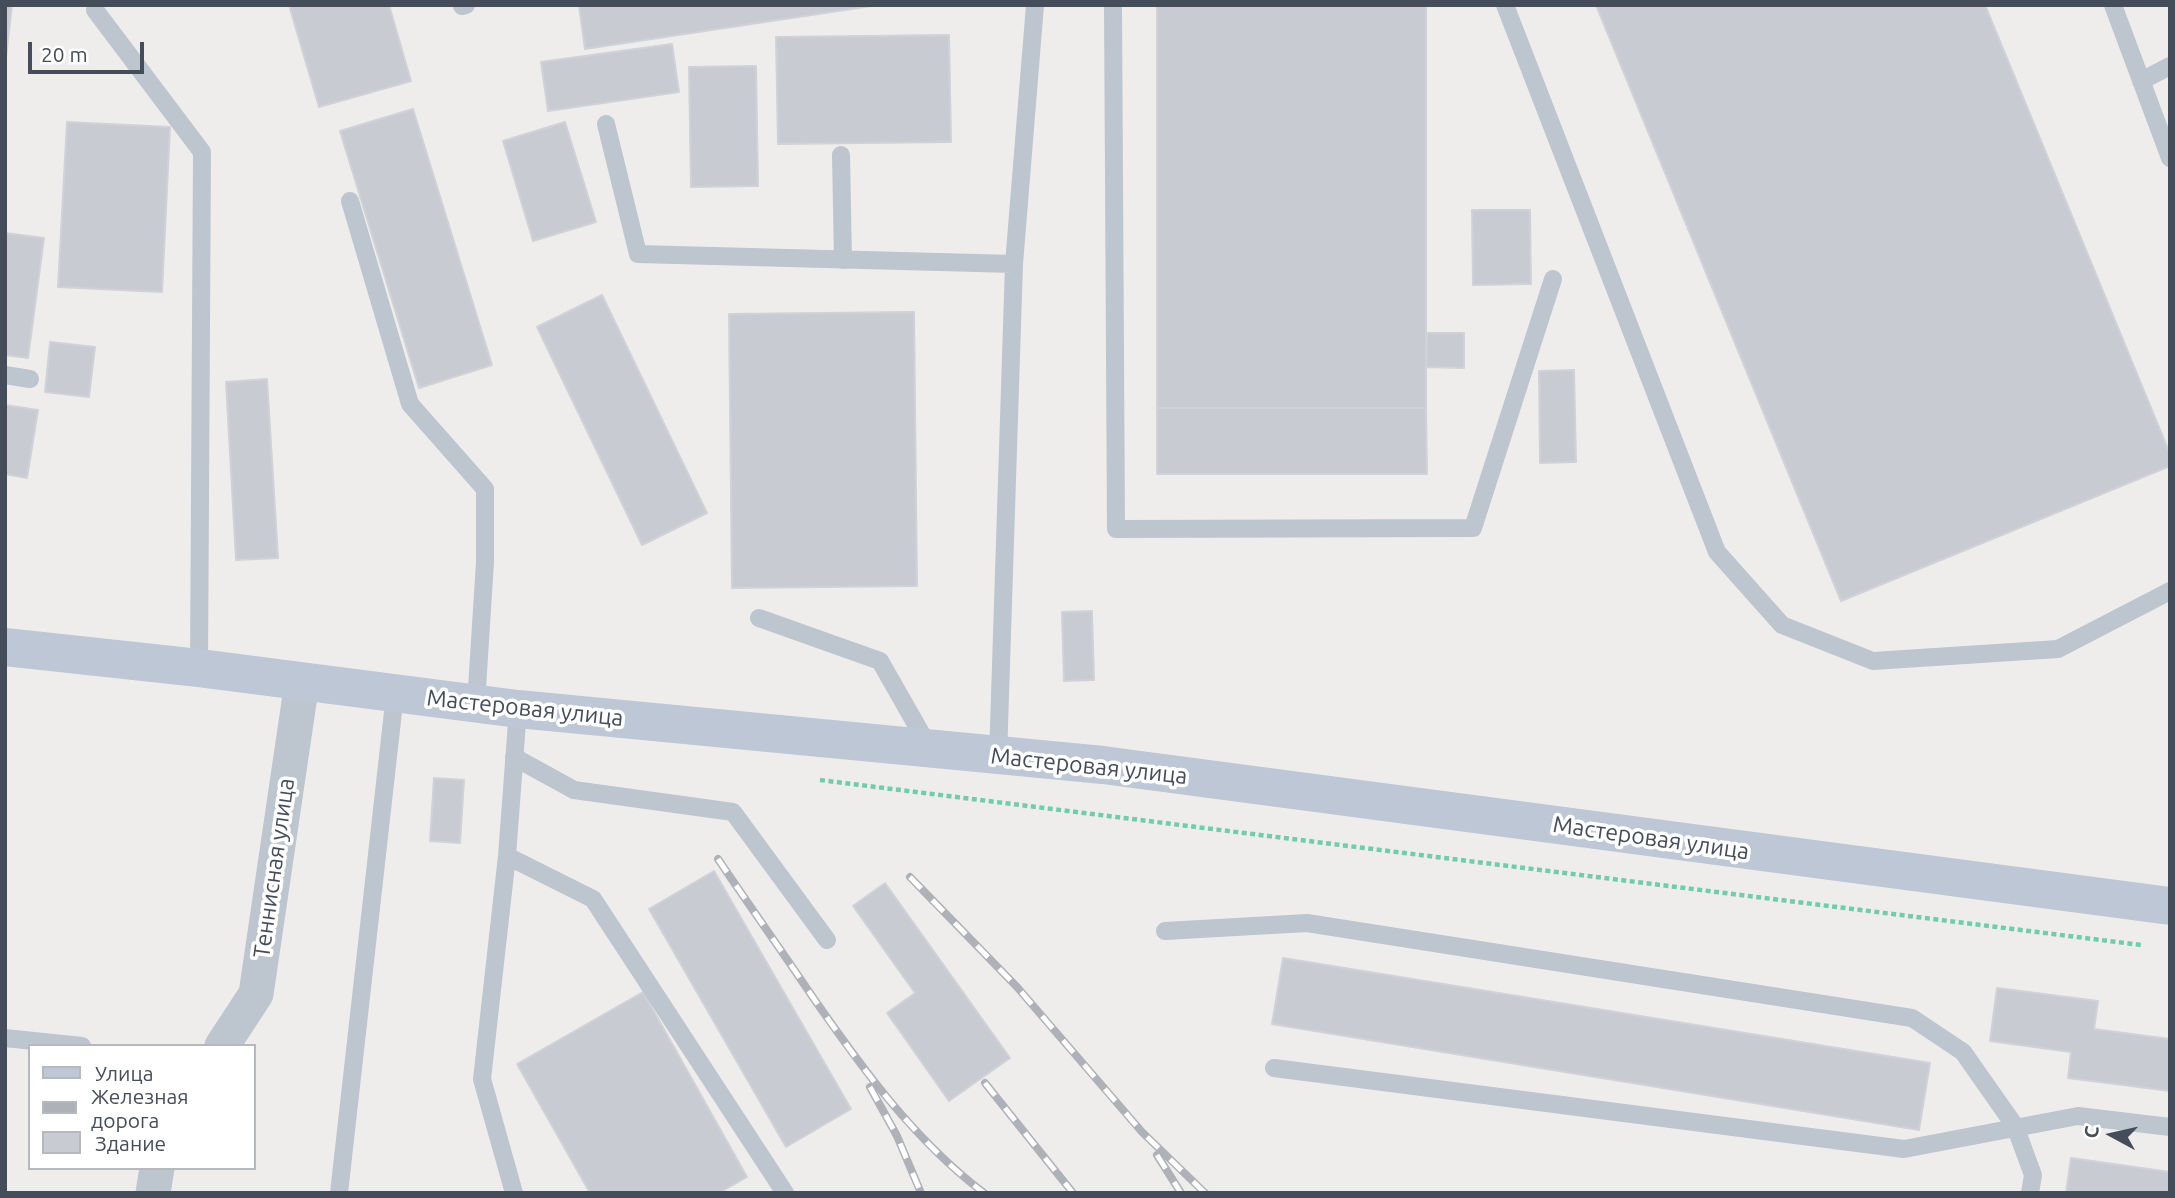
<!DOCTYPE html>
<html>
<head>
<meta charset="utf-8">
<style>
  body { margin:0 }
  #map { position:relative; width:2175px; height:1198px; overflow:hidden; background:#efedec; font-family:Ubuntu,sans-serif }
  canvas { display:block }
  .frame { position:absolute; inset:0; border:7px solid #454d5a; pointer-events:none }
  .legend { position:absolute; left:28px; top:1044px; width:228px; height:126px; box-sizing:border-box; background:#fff; border:2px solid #b5b8bd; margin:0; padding:9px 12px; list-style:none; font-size:21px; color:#454d5a }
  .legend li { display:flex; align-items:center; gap:14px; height:35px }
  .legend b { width:35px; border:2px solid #b5b8bd }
  .north { position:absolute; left:2077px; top:1100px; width:70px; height:70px; -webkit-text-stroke:5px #fff; paint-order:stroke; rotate:278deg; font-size:19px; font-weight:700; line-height:28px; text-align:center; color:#454d5a }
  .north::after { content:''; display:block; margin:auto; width:24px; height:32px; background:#454d5a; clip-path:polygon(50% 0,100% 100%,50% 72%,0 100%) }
  .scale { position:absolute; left:28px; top:42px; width:116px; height:32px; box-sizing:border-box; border:4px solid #454d5a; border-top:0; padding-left:9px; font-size:21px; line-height:24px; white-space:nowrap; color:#454d5a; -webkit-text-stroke:5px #fff; paint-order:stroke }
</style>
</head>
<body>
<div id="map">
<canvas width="2175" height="1198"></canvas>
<div class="frame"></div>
<ul class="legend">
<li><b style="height:9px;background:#bec7d6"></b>Улица</li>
<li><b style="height:9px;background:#aeb1b7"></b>Железная дорога</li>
<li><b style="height:19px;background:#c9cbd3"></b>Здание</li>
</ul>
<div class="north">С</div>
<div class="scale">20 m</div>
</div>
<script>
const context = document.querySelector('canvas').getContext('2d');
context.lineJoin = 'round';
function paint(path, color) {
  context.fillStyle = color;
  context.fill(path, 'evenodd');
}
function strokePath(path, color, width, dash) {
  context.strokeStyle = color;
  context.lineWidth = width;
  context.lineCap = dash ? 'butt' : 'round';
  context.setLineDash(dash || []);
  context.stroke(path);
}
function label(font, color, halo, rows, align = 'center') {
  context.font = font + ' Ubuntu,sans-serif';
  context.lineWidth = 7;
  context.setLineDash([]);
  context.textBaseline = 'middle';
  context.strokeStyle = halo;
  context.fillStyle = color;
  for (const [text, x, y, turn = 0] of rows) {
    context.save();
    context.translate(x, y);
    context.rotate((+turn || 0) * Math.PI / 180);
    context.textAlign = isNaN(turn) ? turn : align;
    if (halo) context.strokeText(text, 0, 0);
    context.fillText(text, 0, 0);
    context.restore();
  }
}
const building = new Path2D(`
  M5,5H12L5,66Z
  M289,5H389L411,81L319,107Z
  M579,5H878L585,49Z
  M1157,5H1426V408H1157Z
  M1596,5H1985L2170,454V466L1841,601Z
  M949,35L951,142L778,144L776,37Z
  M672,44L679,92L548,111L541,62Z
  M756,66L758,186L691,187L689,67Z
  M413,109L492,365L419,388L340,131Z
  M67,122L170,127L162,292L58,287Z
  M565,122L596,222L533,241L503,141Z
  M1472,210H1530L1531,284L1473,285Z
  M5,233L44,238L28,358L5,355Z
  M602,295L707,513L642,545L537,327Z
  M914,312L917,586L732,588L729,314Z
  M1427,333H1464V368L1426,367Z
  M50,342L95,347L89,397L45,392Z
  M1574,370L1576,462L1540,463L1539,371Z
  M267,379L278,558L236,560L226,382Z
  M5,405L38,410L27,478L5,474Z
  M1157,408H1426L1427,474H1157Z
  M1092,611L1094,680L1064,681L1062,612Z
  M434,778L464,780L460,843L430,841Z
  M714,871L851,1109L786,1147L649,909Z
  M885,883L1010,1058L949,1101L887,1013L915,993L853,906Z
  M1283,958L1930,1063L1919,1130L1272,1024Z
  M1997,988L2098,1001L2094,1029L2170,1039V1091L2068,1078L2071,1052L1990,1041Z
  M643,992L747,1177L719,1193H590L517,1064Z
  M2071,1158L2170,1172V1193H2066Z`);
const path = new Path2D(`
  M820,780L2141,945`);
const lane = new Path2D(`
  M1113,5L1116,529L1473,528L1553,279
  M1505,5L1717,552L1782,625L1873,661L2058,649L2170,591
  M2113,5L2170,158
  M462,6L466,5
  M95,10L202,152L199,668
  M2141,81L2170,66
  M606,124L638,254L1014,264
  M841,155L843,260
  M350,201L410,404L485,489V562L476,704
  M5,375L30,379
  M759,618L880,661L929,747
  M514,757L574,790L733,812L827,940
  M998,757L1014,264L1035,5
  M507,856L593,899L785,1193
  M1165,931L1307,923L1912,1018L1963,1052L2015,1126L2033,1175L2030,1193
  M5,1038L82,1046
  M1274,1068L1904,1149L2078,1116L2170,1127
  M339,1193L395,694
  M514,1193L482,1079L507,856L518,709`);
const street = new Path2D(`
  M222,1046L256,994L302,682
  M153,1193L157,1168`);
const secondary = new Path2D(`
  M5,647L199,668L518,709L1103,765L2170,906`);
const rail = new Path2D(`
  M718,859C749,905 781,950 812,996C862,1068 913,1139 984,1193
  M910,877L1017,987L1142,1132L1205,1193
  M985,1083L1073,1193
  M870,1087L897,1136L921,1193
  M1157,1155L1181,1193`);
const streetNames = [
  ["Мастеровая улица",525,708,6],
  ["Мастеровая улица",1089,766,6],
  ["Мастеровая улица",1651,838,8],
  ["Теннисная улица",274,868,-82]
];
paint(building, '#c9cbd3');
strokePath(building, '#d0d2d8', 2);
strokePath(path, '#70cdab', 4.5, [5, 3.5]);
strokePath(lane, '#bdc5cf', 18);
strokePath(street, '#bdc5cf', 35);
strokePath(secondary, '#bec7d6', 38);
strokePath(rail, '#aeb1b7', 8);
strokePath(rail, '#fff', 5, [16]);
label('23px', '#454d5a', '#fff', streetNames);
</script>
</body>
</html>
